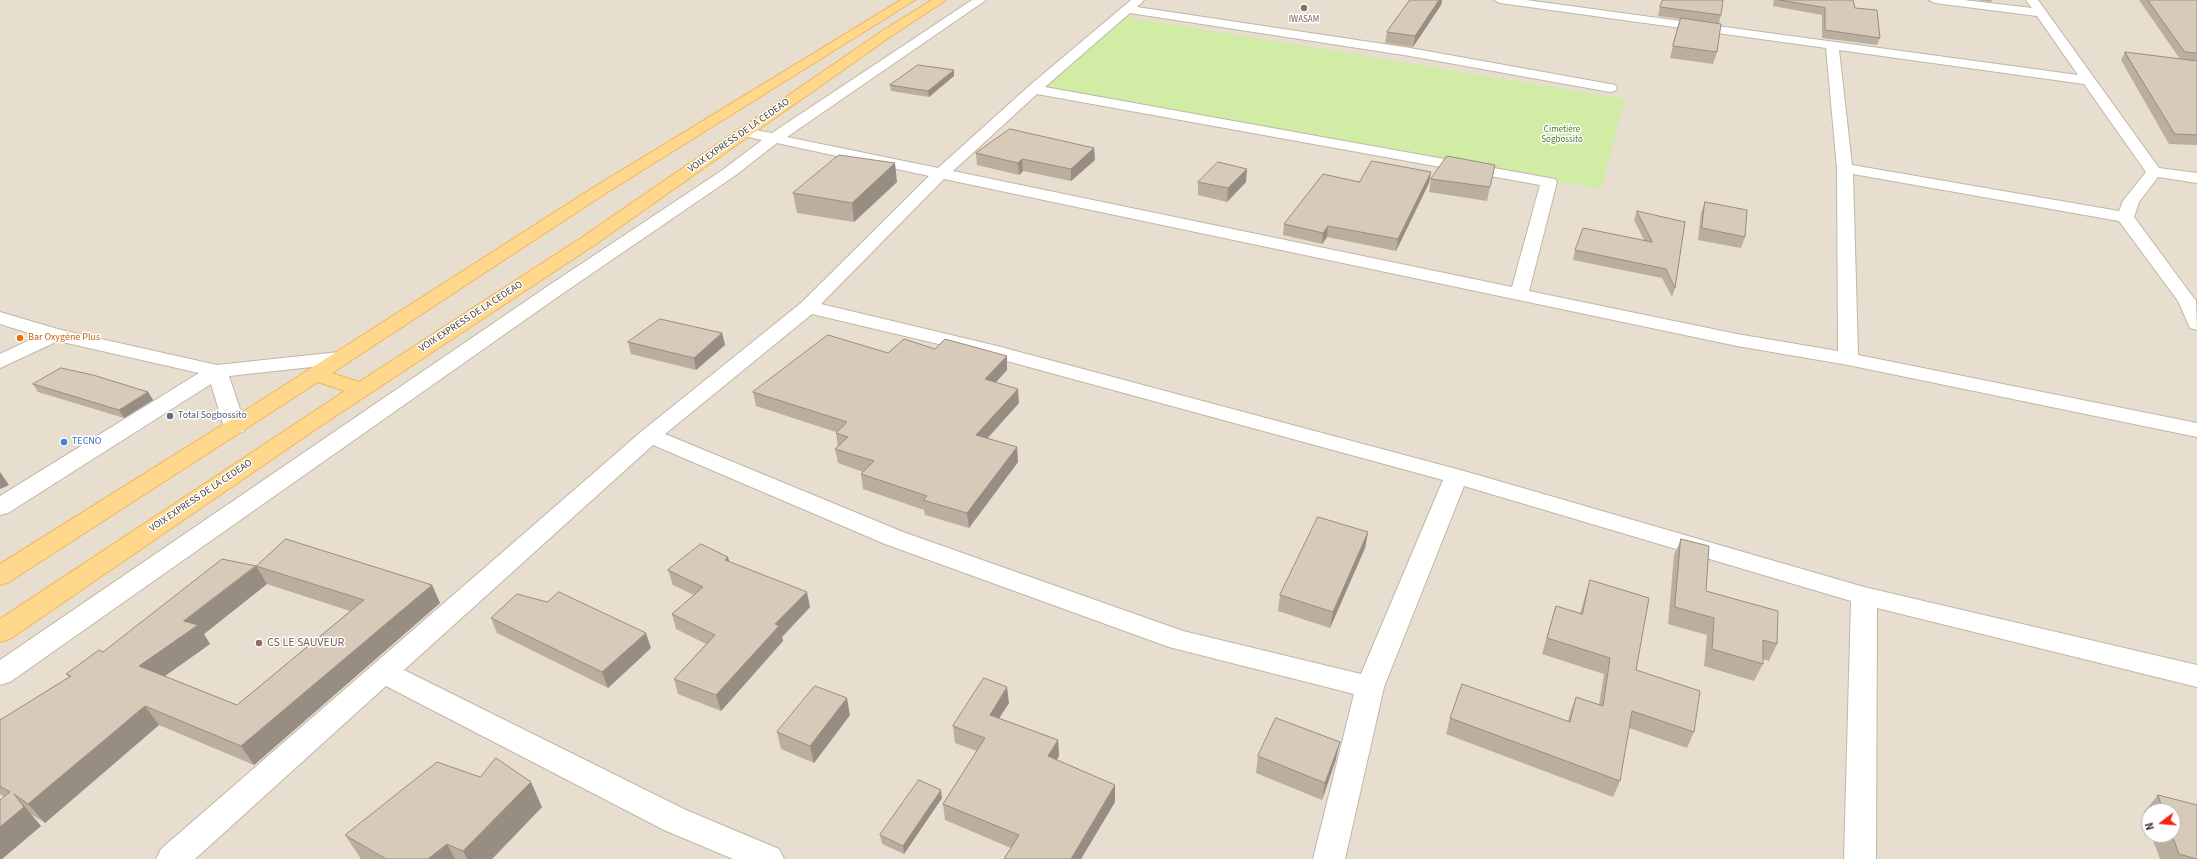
<!DOCTYPE html>
<html>
<head>
<meta charset="utf-8">
<style>
  body { margin:0 }
  #map { position:relative; width:2197px; height:859px; overflow:hidden; background:#f3ece1; font-family:"Source Sans 3",sans-serif }
  canvas { display:block }
  .north { position:absolute; left:2141px; top:803px; width:40px; height:40px; box-sizing:border-box; background:#fff; border:1px solid #b4b1ad; border-radius:50%; rotate:254deg; font-size:11px; font-weight:700; line-height:16px; text-align:center; color:#443c32 }
  .north::after { content:''; display:block; margin:auto; width:14px; height:18px; background:#ff210c; clip-path:polygon(50% 0,100% 100%,50% 72%,0 100%) }
</style>
</head>
<body>
<div id="map">
<canvas width="2197" height="859"></canvas>
<div class="north">N</div>
</div>
<script>
const context = document.querySelector('canvas').getContext('2d');
context.lineJoin = 'round';
function paint(path, color) {
  context.fillStyle = color;
  context.fill(path, 'evenodd');
}
function strokePath(path, color, width, dash) {
  context.strokeStyle = color;
  context.lineWidth = width;
  context.lineCap = dash ? 'butt' : 'round';
  context.setLineDash(dash || []);
  context.stroke(path);
}
function label(font, color, halo, rows, align = 'center') {
  context.font = font + ' "Source Sans 3",sans-serif';
  context.lineWidth = 3;
  context.setLineDash([]);
  context.textBaseline = 'middle';
  context.strokeStyle = halo;
  context.fillStyle = color;
  for (const [text, x, y, turn = 0] of rows) {
    context.save();
    context.translate(x, y);
    context.rotate((+turn || 0) * Math.PI / 180);
    context.textAlign = isNaN(turn) ? turn : align;
    if (halo) context.strokeText(text, 0, 0);
    context.fillText(text, 0, 0);
    context.restore();
  }
}
const residential = new Path2D(`
  M0,0H2197V859H0ZM2149,811H2173V835H2149Z`);
const green = new Path2D(`
  M1127,17L1625,99L1601,189L1044,89Z`);
const minor = new Path2D(`
  M972,0H986L787,137L938,168L1029,86L1131,0H1144L1137,7L1410,48L1610,84L1615,85L1617,88L1615,91L1610,92L1410,56L1130,13L1045,87L1555,179L1557,182L1529,291L1737,334L1838,351L1837,168L1826,48L1500,3L1494,0H1526L2078,75L2037,16L1935,3L1929,0H1964L2032,8L2026,0H2038L2159,168L2197,173V183L2158,177L2139,202L2134,217L2196,301L2197,330L2190,328L2178,301L2119,221L1853,174L1858,355L2197,423V437L1848,365L1737,346L944,179L821,304L997,346L1464,471L1864,587L2197,665V687L1877,608L1876,859H1844L1851,601L1464,486L1384,687L1345,859H1313L1354,694L1169,647L885,544L653,445L404,670L686,810L779,849L784,859H733L664,830L386,686L195,859H156L161,849L642,431L801,303L929,176L777,143L736,175L559,296L10,682L0,685V660L545,288L724,169L762,140L739,135L737,132L739,129L744,128L772,133ZM1839,50L2084,84L2146,172L2123,201L2119,211L1852,165ZM1037,94L1540,185L1512,287L953,171ZM812,314L985,355L1443,480L1361,674L1183,631L903,532L665,434Z
  M0,312L61,330L217,365L339,352L346,354L349,358L346,362L339,364L229,376L246,427L243,432L235,434L227,432L224,427L211,384L8,513L0,515V496L199,373L58,341L0,368V354L38,336L0,324Z`);
const major = new Path2D(`
  M901,0H915L603,195L332,373L359,382L581,238L882,31L932,0H946L890,37L593,246L319,427L10,639L0,642V619L345,391L318,382L9,582L0,585V564L227,422L591,189Z`);
const wall = new Path2D(`
  M1410,0H1442L1441,5L1413,47L1385,43L1387,32Z
  M1774,0H1853L1855,8L1880,38L1877,45L1822,38V15L1773,6Z
  M1977,0H1992L1991,2Z
  M2139,0H2197V145L2169,144L2121,60L2125,52L2180,59Z
  M1660,7L1721,15L1719,23L1717,52L1713,64L1670,58L1680,19L1658,16Z
  M954,76L929,97L891,91L890,85Z
  M1094,148L1095,160L1071,181L1023,171L1019,175L977,165L976,153Z
  M1495,165L1487,201L1429,192L1431,179Z
  M1431,172L1429,183L1396,251L1327,237L1322,244L1283,235L1284,224L1359,182Z
  M897,182L854,222L797,213L793,193Z
  M1198,182H1246L1227,202L1198,195Z
  M1705,202L1745,237L1741,248L1698,240L1701,213Z
  M1637,211L1675,288L1672,297L1662,278L1573,260L1575,250L1644,240L1634,220Z
  M722,333L725,345L696,370L631,354L628,342Z
  M935,349L1007,370L996,382L1019,403L987,438L1017,447L1018,462L969,528L925,515L924,510L863,489L861,474L863,472L838,463L835,449L838,446L836,433V432L756,406L753,392L888,353Z
  M33,384L148,392L153,400L124,418L38,392Z
  M1368,532L1365,548L1330,628L1278,611L1280,595Z
  M1681,539L1706,591L1777,644L1769,661L1763,659V664L1754,681L1704,666L1707,635L1668,624L1674,555Z
  M730,562L810,607L782,637L783,641L721,711L678,694L674,679L706,644L676,629L672,614L694,595L673,585L668,570Z
  M256,566L432,585L440,603L254,765L159,725L45,823L31,814L41,826L2,859H0L4,797L0,794V720L69,677L66,674L103,652ZM267,584L350,611L237,705L165,676L210,644L204,634Z
  M1590,580L1636,670L1694,732L1687,748L1629,728L1620,781L1613,797L1446,734L1450,718L1568,721L1570,713L1576,697L1599,705L1604,674L1542,654L1551,622L1556,606L1580,614L1585,596Z
  M491,618L651,648L608,688L497,633Z
  M1009,703L999,718L1058,740L1059,756L1056,760L1115,785V802L1081,859H1004L1011,848L945,820L943,804L977,751L955,743L953,726Z
  M850,715L814,763L781,749L777,732Z
  M1258,756L1336,759L1322,800L1256,773Z
  M2158,795L2197,805V859H2160L2151,835H2173V811H2149V828L2144,812Z
  M942,798L904,854L882,844L880,835Z
  M542,807L492,859H361L345,835Z`);
const shadedWall = new Path2D(`
  M1439,0H1442L1441,5L1413,47L1415,36Z
  M954,70V76L929,97L928,91Z
  M1094,148L1095,160L1071,181V169Z
  M1022,159L1023,171L1019,175L1018,163Z
  M895,163L897,182L854,222L852,203Z
  M1247,169L1246,182L1227,202L1228,188Z
  M1431,172L1429,183L1396,251L1398,239Z
  M1328,226L1327,237L1322,244L1323,233Z
  M722,333L725,345L696,370L694,358Z
  M1007,356V370L986,393L985,379Z
  M1018,389L1019,403L977,450L976,435Z
  M148,392L153,400L124,418L119,410Z
  M1017,447L1018,462L969,528L967,513Z
  M0,472L9,485L0,489Z
  M1368,532L1365,548L1330,628L1333,612Z
  M728,557L732,572L725,560Z
  M256,566L267,584L204,634L210,644L152,685L139,666L184,621Z
  M432,585L440,603L254,765L241,746Z
  M807,592L810,607L782,637L783,641L721,711L716,695L775,624Z
  M646,633L651,648L608,688L602,672Z
  M1007,687L1009,703L991,731L990,715Z
  M847,698L850,715L814,763L810,746Z
  M145,706L159,725L45,823L28,804Z
  M1058,740L1059,756L1049,773L1048,756Z
  M1340,742L1336,759L1322,800L1325,783Z
  M531,782L542,807L492,859H467L463,851Z
  M1115,785V802L1081,859H1071Z
  M941,790L942,798L904,854L903,846Z
  M14,794L41,826L2,859H0V827Z
  M447,844L455,859H428Z`);
const building = new Path2D(`
  M1410,0H1439L1415,36L1387,32Z
  M1663,0H1723L1721,15L1660,7Z
  M1779,0H1853L1855,8L1877,10L1880,38L1825,30V8Z
  M2148,0H2197V53L2185,52Z
  M1681,18L1721,24L1717,52L1673,46Z
  M2125,52L2197,61V135L2175,134Z
  M918,65L954,70L928,91L890,85Z
  M1010,129L1094,148L1071,169L1022,159L1018,163L976,153Z
  M839,155L895,163L852,203L793,193Z
  M1447,156L1495,165L1490,187L1431,179Z
  M1372,161L1431,172L1398,239L1328,226L1323,233L1284,224L1323,174L1359,182Z
  M1218,162L1247,169L1228,188L1198,182Z
  M1705,202L1747,210L1745,237L1702,228Z
  M1637,211L1685,222L1675,288L1666,269L1575,250L1583,228L1652,242Z
  M660,319L722,333L694,358L628,342Z
  M828,335L888,353L904,339L935,349L945,339L1007,356L985,379L1018,389L976,435L1017,447L967,513L923,500L927,496L861,474L874,461L835,449L848,437L836,433L847,422L753,392Z
  M61,368L93,375L148,392L119,410L33,384Z
  M1318,517L1368,532L1333,612L1280,595Z
  M286,539L432,585L241,746L145,706L28,804L14,794L24,807L0,827V800L10,792L0,786V720L71,676L66,674L99,650L103,652L222,559L256,566ZM256,566L364,600L237,705L139,666L198,625L184,621Z
  M1681,539L1709,546L1706,591L1778,611L1777,644L1763,640V664L1712,649L1714,618L1675,607Z
  M701,544L728,557L725,560L807,592L775,624L779,626L716,695L674,679L715,635L672,614L703,587L668,570Z
  M1590,580L1649,598L1636,670L1700,691L1694,732L1632,711L1620,781L1450,718L1462,684L1570,722L1576,697L1603,706L1610,658L1547,638L1556,606L1582,614Z
  M559,592L646,633L602,672L491,618L517,594L547,602Z
  M984,678L1007,687L990,715L1058,740L1048,756L1115,785L1071,859H1004L1019,835L943,804L985,738L953,726Z
  M815,686L847,698L810,746L777,732Z
  M1276,718L1340,742L1325,783L1258,756Z
  M496,758L531,782L463,851L447,844L428,859H386L345,835L437,762L480,777Z
  M919,780L941,790L903,846L880,835Z
  M2158,795L2197,805V859L2179,854L2172,835H2173V811H2164Z`);
const markers = [
  [1304,8,4,"#8d6e63"],
  [20,338,4,"#e8710a"],
  [170,416,4,"#5c6f8a"],
  [64,442,4,"#3f7fe0"],
  [259,643,4,"#8d6e63"]
];
const farEducationnames = [
  ["IWASAM",1304,20]
];
const farParknames = [
  ["Cimetière",1562,130],
  ["Sogbossito",1562,140]
];
const streetNames = [
  ["VOIX EXPRESS DE LA CEDEAO",739,136,-35],
  ["VOIX EXPRESS DE LA CEDEAO",471,317,-33],
  ["VOIX EXPRESS DE LA CEDEAO",201,496,-34]
];
const foodNames = [
  ["Bar Oxygène Plus",28,338]
];
const serviceNames = [
  ["Total Sogbossito",178,416]
];
const shopNames = [
  ["TECNO",72,442]
];
const nearEducationnames = [
  ["CS LE SAUVEUR",267,643]
];
paint(residential, '#e7decf');
paint(green, '#d0eca5');
strokePath(minor, '#c1b6a6', 2);
strokePath(major, '#eeb654', 2);
paint(minor, '#fff');
paint(major, '#ffd88e');
paint(wall, '#baae9f');
paint(shadedWall, '#978d82');
paint(building, '#d8cab9');
strokePath(building, '#978d82', 1);
for (const [x, y, r, color] of markers) {
  const dot = new Path2D();
  dot.arc(x, y, r, 0, 2 * Math.PI);
  context.fillStyle = color;
  context.fill(dot);
  strokePath(dot, '#fff', 1.5);
}
label('9px', '#785e54', '#fff', farEducationnames);
label('9px', '#487a21', '#fff', farParknames);
label('10px', '#443c32', '#fff', streetNames);
label('10px', '#c56008', '#fff', foodNames, 'left');
label('10px', '#4e5e75', '#fff', serviceNames, 'left');
label('10px', '#366cbe', '#fff', shopNames, 'left');
label('12px', '#785e54', '#fff', nearEducationnames, 'left');
</script>
</body>
</html>
